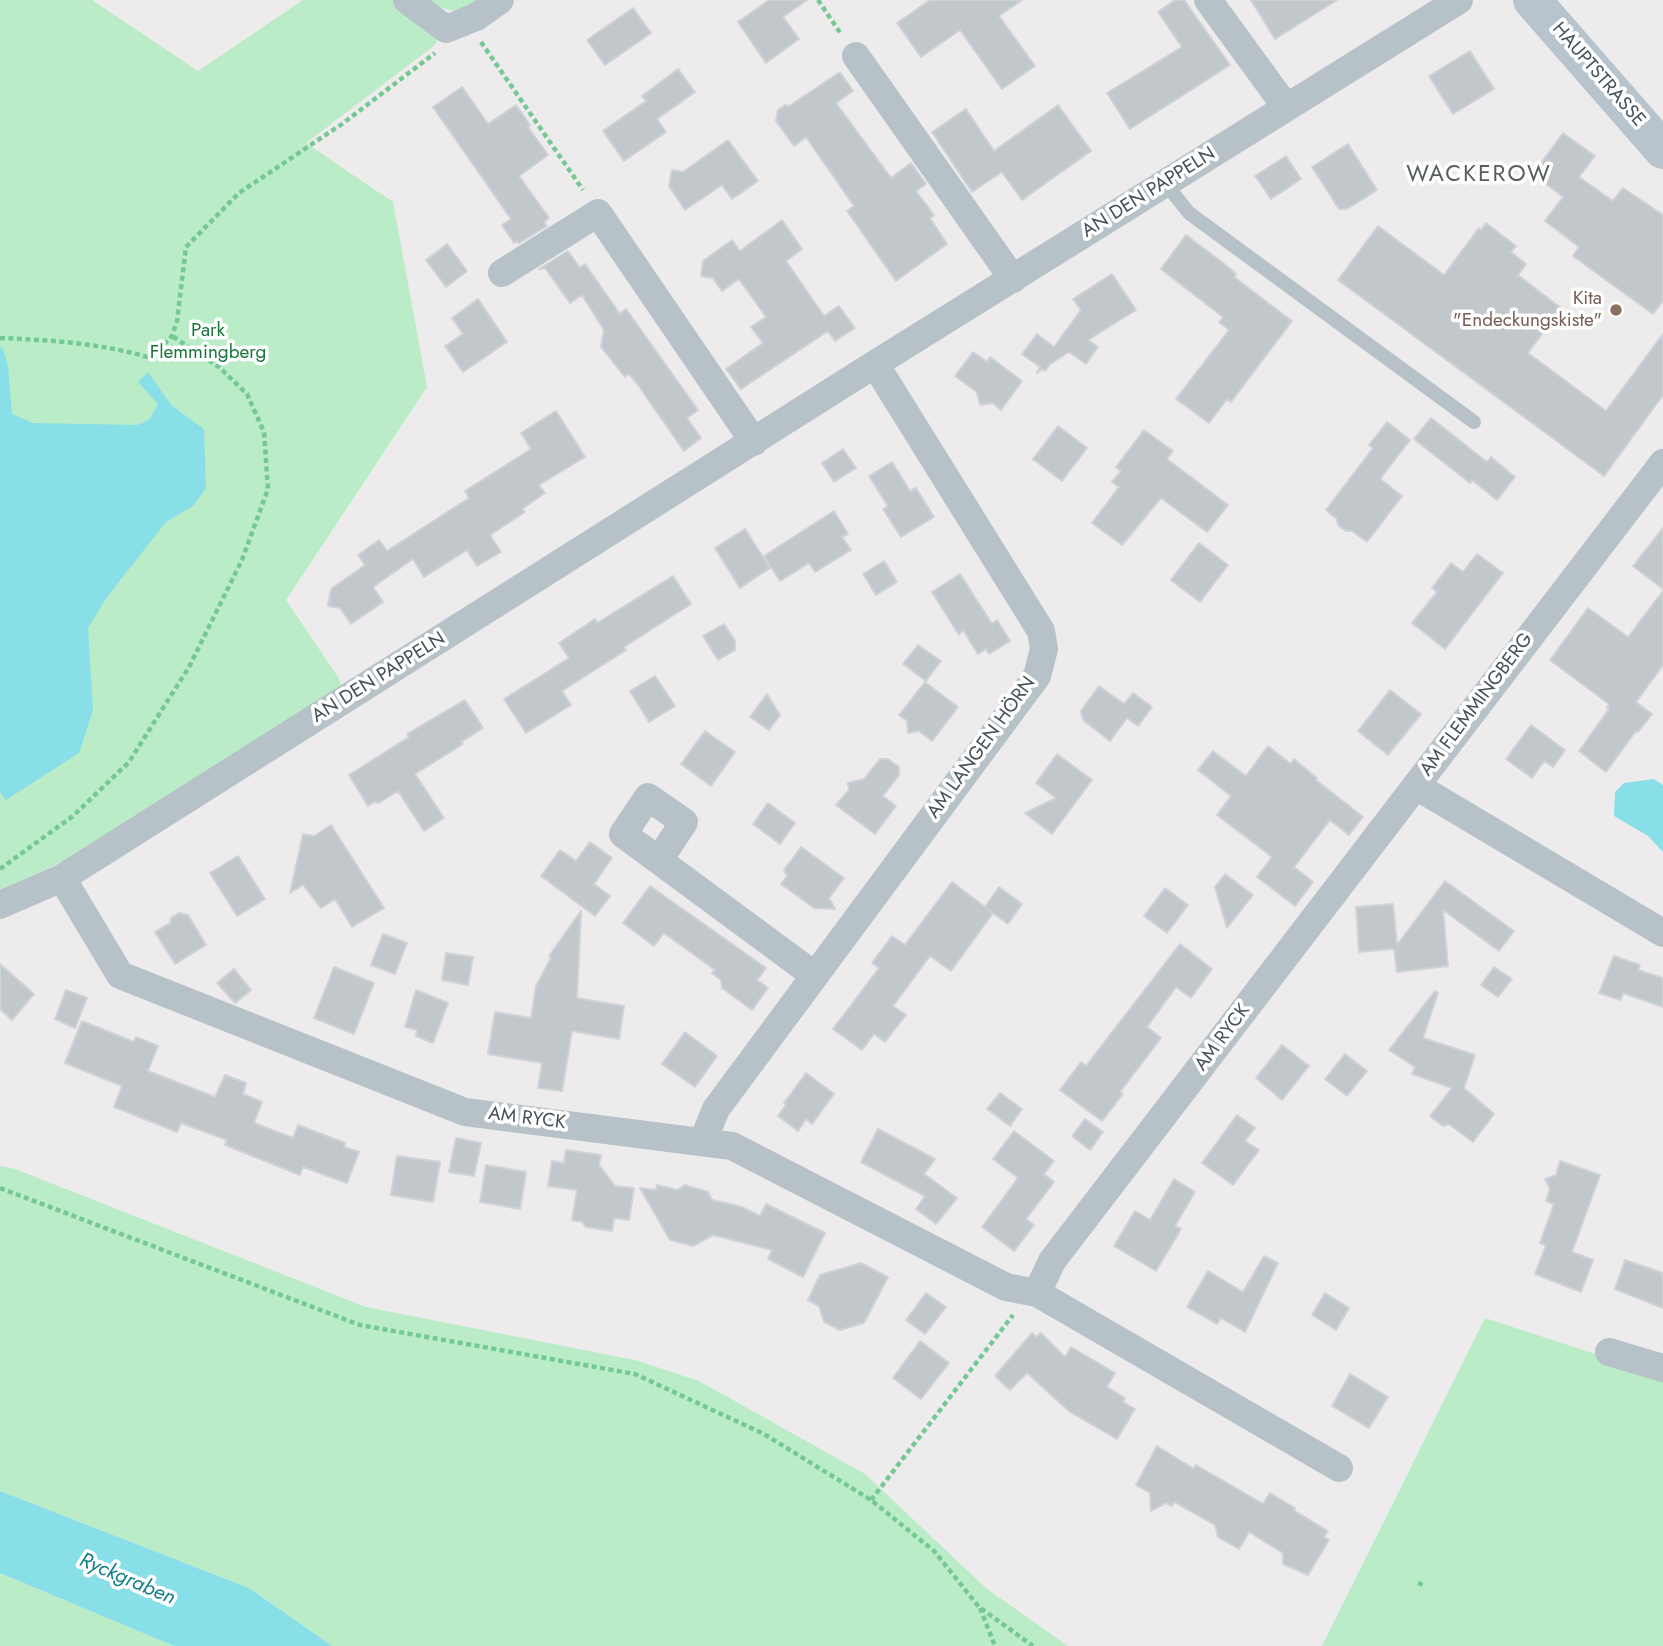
<!DOCTYPE html>
<html>
<head>
<meta charset="utf-8">
<style>
  body { margin:0 }
  canvas { display:block; background:#eeebec }
</style>
</head>
<body>
<canvas width="1663" height="1646"></canvas>
<script>
const context = document.querySelector('canvas').getContext('2d');
context.lineJoin = 'round';
function paint(path, color) {
  context.fillStyle = color;
  context.fill(path, 'evenodd');
}
function strokePath(path, color, width, dash) {
  context.strokeStyle = color;
  context.lineWidth = width;
  context.lineCap = dash ? 'butt' : 'round';
  context.setLineDash(dash || []);
  context.stroke(path);
}
function label(font, color, halo, rows, align = 'center') {
  context.font = font + ' Jost,sans-serif';
  context.lineWidth = 7;
  context.setLineDash([]);
  context.textBaseline = 'middle';
  context.strokeStyle = halo;
  context.fillStyle = color;
  for (const [text, x, y, turn = 0] of rows) {
    context.save();
    context.translate(x, y);
    context.rotate((+turn || 0) * Math.PI / 180);
    context.textAlign = isNaN(turn) ? turn : align;
    if (halo) context.strokeText(text, 0, 0);
    context.fillText(text, 0, 0);
    context.restore();
  }
}
const green = new Path2D(`
  M0,0H92L198,71L303,0H397L440,33L435,45L306,143L393,202L427,387L286,600L338,677L344,691L60,863L0,890Z
  M430,0H478C459,14 448,14 430,0Z
  M0,1166L15,1169L366,1307L635,1360L699,1381L865,1474L987,1589L1068,1646H332L249,1588L0,1491Z
  M1485,1318L1663,1376V1646H1322Z
  M0,1573L174,1646H0Z`);
const water = new Path2D(`
  M0,347L3,349L8,366L12,414L33,423L137,425L150,419L158,404L138,382L148,372L171,405L204,429L206,488L193,506L166,522L107,597L88,628L93,710L79,753L6,800L0,792Z
  M1654,779L1663,785V852L1648,836L1614,816L1615,792L1624,783Z
  M0,1491L249,1588L332,1646H174L0,1573Z`);
const building = new Path2D(`
  M769,0H807L783,17L799,39L766,63L738,22Z
  M930,0H1022L999,16L1035,66L1002,89L960,30L921,57L897,23Z
  M1175,0H1184L1230,65L1130,129L1107,93L1182,47L1158,12Z
  M1251,0H1337L1275,39Z
  M633,8L651,33L605,65L587,40Z
  M1470,51L1494,89L1453,114L1429,76Z
  M678,69L695,92L657,119L666,132L624,161L603,131L646,101L642,96Z
  M840,72L853,91L836,103L891,178L911,163L926,184L916,191L934,215L930,218L947,244L896,281L847,211L854,206L806,137L794,146L776,121L778,110L785,105L789,106Z
  M462,87L488,124L516,105L530,125L528,127L548,155L519,176L549,218L544,222L547,226L519,243L517,241L514,243L502,225L511,219L433,107Z
  M1058,105L1091,151L1022,200L1002,172L972,192L932,132L966,109L994,151Z
  M1563,133L1595,156L1579,177L1613,201L1623,188L1663,215V301L1653,314L1573,256L1579,247L1545,221L1563,197L1533,174Z
  M728,140L758,181L732,199L722,185L685,210L669,186L672,170L683,172Z
  M1348,144L1377,190L1347,209H1339L1312,167Z
  M1286,156L1301,179L1271,199L1255,176Z
  M782,220L802,249L786,261L824,316L839,306L855,328L835,341L828,331L741,389L726,369L763,343L751,327L766,317L739,279L722,291L713,278L701,276L703,261L732,240L740,251Z
  M1486,223L1516,246L1511,252L1526,264L1518,275L1561,308L1528,353L1606,411L1663,334V395L1604,476L1338,280L1378,226L1444,275L1479,228L1481,230Z
  M1186,235L1227,266L1236,274L1234,277L1292,321L1231,402L1227,399L1209,423L1176,399L1229,330L1219,322L1223,317L1161,269Z
  M447,244L467,271L446,287L426,260Z
  M568,251L580,268L585,264L620,314L626,309L698,410L687,418L701,438L684,451L638,385L629,374L625,377L601,347L604,330L582,295L570,303L545,268L539,269Z
  M1112,274L1136,310L1088,340L1098,347L1086,364L1069,352L1050,364L1045,371L1043,369L1037,373L1040,367L1022,354L1037,334L1054,347L1081,310L1073,299Z
  M478,299L507,342L463,372L445,346L463,334L452,318Z
  M973,352L987,362L990,357L1022,381L1001,410L993,403L980,405L977,392L955,376Z
  M556,411L585,457L539,485L545,493L522,509L525,512L490,535L501,552L477,566L467,550L424,577L413,559L373,587L383,602L351,624L340,608L328,606L331,589L365,565L358,555L379,540L387,551L469,498L465,491L531,449L521,433Z
  M1431,418L1487,462L1491,457L1515,477L1497,500L1472,480L1470,483L1414,439Z
  M1387,422L1410,440L1380,479L1402,496L1367,542L1352,531H1346L1338,525L1337,519L1326,510L1373,448L1369,445Z
  M1058,426L1087,448L1062,481L1033,459Z
  M1144,430L1173,451L1167,459L1228,505L1207,532L1161,498L1122,545L1092,523L1119,487L1112,482L1121,471L1116,467Z
  M843,449L856,468L834,482L822,463Z
  M892,462L910,491L916,488L934,517L901,537L883,509L888,506L869,476Z
  M834,511L848,534L842,537L851,550L815,572L809,563L780,581L764,556Z
  M1663,528V589L1633,566Z
  M745,529L770,568L740,588L715,548Z
  M1199,543L1228,565L1200,602L1171,580Z
  M1477,554L1503,573L1445,649L1412,623L1437,592L1432,588L1451,563L1463,572Z
  M884,561L897,582L876,595L863,574Z
  M960,574L992,624L997,620L1010,641L989,654L986,649L978,654L963,630L959,635L932,592Z
  M673,576L691,604L624,647L626,650L562,691L571,705L526,733L504,699L569,658L559,643L595,619L597,623Z
  M1663,591V665L1636,702L1652,714L1638,732L1636,731L1606,772L1579,751L1609,709L1607,708L1609,704L1550,660L1588,608L1628,637Z
  M724,624L735,641V650L718,660L703,636Z
  M918,645L941,661L926,681L903,664Z
  M655,676L675,706L649,722L630,691Z
  M925,682L958,707L932,741L919,731L908,733L907,721L899,715Z
  M1099,686L1124,704L1133,693L1152,707L1138,726L1127,718L1110,741L1083,720L1081,711Z
  M1390,690L1421,714L1388,755L1358,731Z
  M767,694L780,715L769,730L750,717Z
  M465,700L483,728L461,742L463,744L415,774L444,818L424,831L398,791L379,803L374,802L368,806L349,775L409,737L407,734Z
  M1531,725L1565,750L1553,767L1544,761L1532,778L1506,759Z
  M705,731L735,752L711,786L681,764Z
  M1268,746L1291,764L1294,759L1317,778L1316,780L1363,817L1349,835L1330,820L1294,867L1313,882L1295,906L1257,877L1272,857L1217,815L1231,796L1198,770L1213,751L1246,776Z
  M1057,754L1092,780L1052,834L1025,813L1056,798L1036,783Z
  M880,759H888L899,767V775L883,796L896,806L875,834L836,805L849,790L848,783L864,779Z
  M768,803L795,823L780,844L753,824Z
  M331,825L384,908L352,927L335,899L321,908L303,885L290,893L303,834L314,836Z
  M590,842L612,858L594,884L610,896L595,916L541,876L560,850L576,861Z
  M801,847L844,878L829,898L835,909L814,908L781,884L787,876L784,870Z
  M238,856L265,899L237,916L210,873Z
  M1225,874L1253,895L1227,928L1215,887Z
  M1445,881L1514,931L1499,951L1443,910L1448,966L1397,972L1394,949L1359,952L1356,907L1393,904L1397,945Z
  M952,882L993,913L951,971L930,956L893,1006L906,1015L885,1042L874,1034L862,1050L833,1029L879,968L872,963L892,936L905,945Z
  M650,886L766,968L757,980L768,988L752,1010L722,988L721,980L712,973L715,970L664,933L654,946L623,923Z
  M999,887L1022,904L1008,924L985,907Z
  M1165,888L1188,905L1167,933L1144,916Z
  M581,911L577,998L624,1006L619,1039L572,1031L562,1091L538,1088L542,1063L488,1054L495,1012L531,1018L536,986L551,958L549,956Z
  M179,913L188,915L206,945L175,964L155,932L170,923L171,918Z
  M383,934L407,943L395,974L371,965Z
  M1180,944L1212,969L1191,998L1176,987L1147,1027L1161,1038L1120,1092L1123,1094L1102,1121L1060,1090L1081,1062L1086,1066Z
  M446,953L473,957L468,985L442,980Z
  M1614,956L1640,965L1638,970L1663,978V1007L1623,993L1621,1000L1599,993Z
  M0,964L34,994L12,1020L0,1009Z
  M334,967L374,983L354,1034L314,1018Z
  M1494,967L1512,979L1498,997L1481,985Z
  M234,969L251,990L235,1003L217,983Z
  M66,990L87,998L75,1028L55,1019Z
  M416,990L448,1003L433,1043L416,1036L417,1030L405,1027Z
  M1435,991L1438,993L1423,1038L1475,1055L1464,1088L1494,1114L1473,1142L1449,1124L1443,1126L1430,1116L1452,1088L1412,1074L1415,1067L1389,1050Z
  M82,1021L134,1042L136,1037L158,1046L148,1071L215,1097L225,1075L246,1083L243,1094L262,1102L254,1123L293,1138L298,1125L345,1143L344,1147L359,1152L347,1183L303,1167L300,1175L225,1145L227,1140L181,1123L177,1132L114,1107L122,1086L65,1063Z
  M685,1032L717,1056L695,1087L662,1064Z
  M1282,1045L1309,1066L1282,1100L1256,1078Z
  M1345,1054L1367,1071L1347,1096L1325,1079Z
  M806,1073L834,1094L812,1124L806,1119L798,1131L778,1116L786,1105L784,1103Z
  M1000,1093L1022,1109L1010,1126L987,1109Z
  M1237,1115L1255,1128L1245,1141L1259,1150L1233,1185L1202,1163Z
  M1085,1119L1103,1132L1090,1150L1072,1136Z
  M878,1129L935,1159L924,1174L957,1198L936,1224L916,1209L925,1196L861,1162Z
  M1014,1131L1054,1161L1044,1174L1054,1182L1026,1219L1034,1225L1014,1251L982,1227L1018,1178L993,1159Z
  M456,1138L481,1143L474,1176L449,1172Z
  M566,1150L601,1155L599,1165L615,1186L634,1188L629,1220L614,1218L612,1231L586,1227L582,1222L572,1220L577,1190L548,1186L552,1161L564,1163Z
  M397,1156L440,1162L433,1202L391,1195Z
  M1560,1161L1600,1175L1572,1252L1593,1260L1581,1292L1535,1274L1546,1245L1540,1243L1554,1204L1546,1201L1550,1189L1545,1179L1556,1175Z
  M486,1165L526,1172L520,1209L480,1202Z
  M1174,1179L1195,1192L1175,1226L1181,1229L1156,1271L1114,1246L1135,1211L1150,1220Z
  M657,1185L677,1190L685,1185L708,1192L712,1200L742,1207L760,1216L766,1204L825,1233L803,1277L768,1259L772,1250L713,1235L693,1246L670,1240L640,1188L656,1190Z
  M1264,1256L1278,1263L1245,1332L1221,1318L1217,1324L1187,1307L1208,1271L1243,1292Z
  M1625,1260L1663,1273V1308L1615,1289Z
  M861,1263L888,1277L864,1323L840,1330L824,1322L819,1306L808,1300L820,1275Z
  M926,1293L946,1307L925,1334L906,1320Z
  M1325,1293L1349,1308L1336,1330L1312,1315Z
  M1032,1333L1036,1337L1041,1333L1065,1357L1071,1347L1115,1373L1107,1387L1125,1398L1123,1402L1135,1409L1117,1439L1070,1412L1027,1373L1010,1390L995,1376Z
  M920,1341L949,1363L921,1399L893,1378Z
  M1350,1374L1388,1397L1369,1428L1332,1406Z
  M1157,1446L1194,1469L1196,1465L1263,1504L1270,1493L1295,1508L1293,1510L1328,1531L1324,1537L1329,1540L1308,1575L1283,1564V1553L1249,1532L1239,1549L1218,1537L1215,1525L1174,1502L1172,1506L1166,1503L1151,1511L1150,1493L1136,1485Z`);
const path = new Path2D(`
  M818,0L841,34
  M481,42L583,190
  M0,338C48,340 100,343 147,357L159,350L172,336L177,321L186,247L239,193L342,124L435,53
  M0,869L73,816L129,762L189,667L242,560L268,489L264,432L247,394L219,367L172,336
  M0,1188L360,1325L635,1374L764,1434L871,1500L934,1551L979,1607L1033,1646
  M871,1500L1013,1315
  M1418,1583L1426,1586
  M980,1608L995,1646`);
const lane = new Path2D(`
  M1165,183L1189,213L1474,422`);
const street = new Path2D(`
  M407,0L446,29L476,17L500,0
  M1208,0L1286,107
  M856,56L1013,279
  M502,273L598,213L754,442
  M1416,786L1663,933
  M659,860L684,822L648,797L623,834L814,975
  M62,878L120,975L465,1112L732,1146L1006,1287L1037,1293L1339,1468
  M0,905L62,878L875,364L1459,0
  M703,1141L716,1109L1037,676L1044,649L1041,631L875,364
  M1037,1293L1052,1261L1663,463
  M1609,1352L1663,1368`);
const secondary = new Path2D(`
  M1532,0L1663,150`);
const markers = [
  [1616,310,7,"#8d6e63"]
];
const streetNames = [
  ["HAUPTSTRASSE",1598,75,49],
  ["AN DEN PAPPELN",1149,193,-32],
  ["AN DEN PAPPELN",379,678,-32],
  ["AM FLEMMINGBERG",1477,705,-53],
  ["AM LANGEN HÖRN",982,748,-54],
  ["AM RYCK",1223,1038,-53],
  ["AM RYCK",527,1119,7]
];
const educationNames = [
  ["Kita",1602,299],
  ["\"Endeckungskiste\"",1602,321]
];
const parkNames = [
  ["Park",208,331],
  ["Flemmingberg",208,353]
];
const waterNames = [
  ["Ryckgraben",127,1580,23]
];
const quarterNames = [
  ["WACKEROW",1479,175]
];
paint(green, '#b9ecc7');
paint(water, '#88dfe8');
paint(building, '#c2c7cb');
strokePath(building, '#cfd2d7', 2);
strokePath(path, '#73c894', 4.5, [5, 3.5]);
strokePath(lane, '#b7c2c8', 14);
strokePath(street, '#b7c2c8', 28);
strokePath(secondary, '#b7c4cd', 38);
for (const [x, y, r, color] of markers) {
  const dot = new Path2D();
  dot.arc(x, y, r, 0, 2 * Math.PI);
  context.fillStyle = color;
  context.fill(dot);
  strokePath(dot, '#fff', 2.5);
}
label('19px', '#455158', '#fff', streetNames);
label('19px', '#785e54', '#fff', educationNames, 'right');
label('19px', '#19753c', '#fff', parkNames);
label('italic 21px', '#117f8a', '#fff', waterNames);
context.letterSpacing = '2px';
label('23px', '#585d60', '#fff', quarterNames);
context.letterSpacing = '0px';
</script>
</body>
</html>
